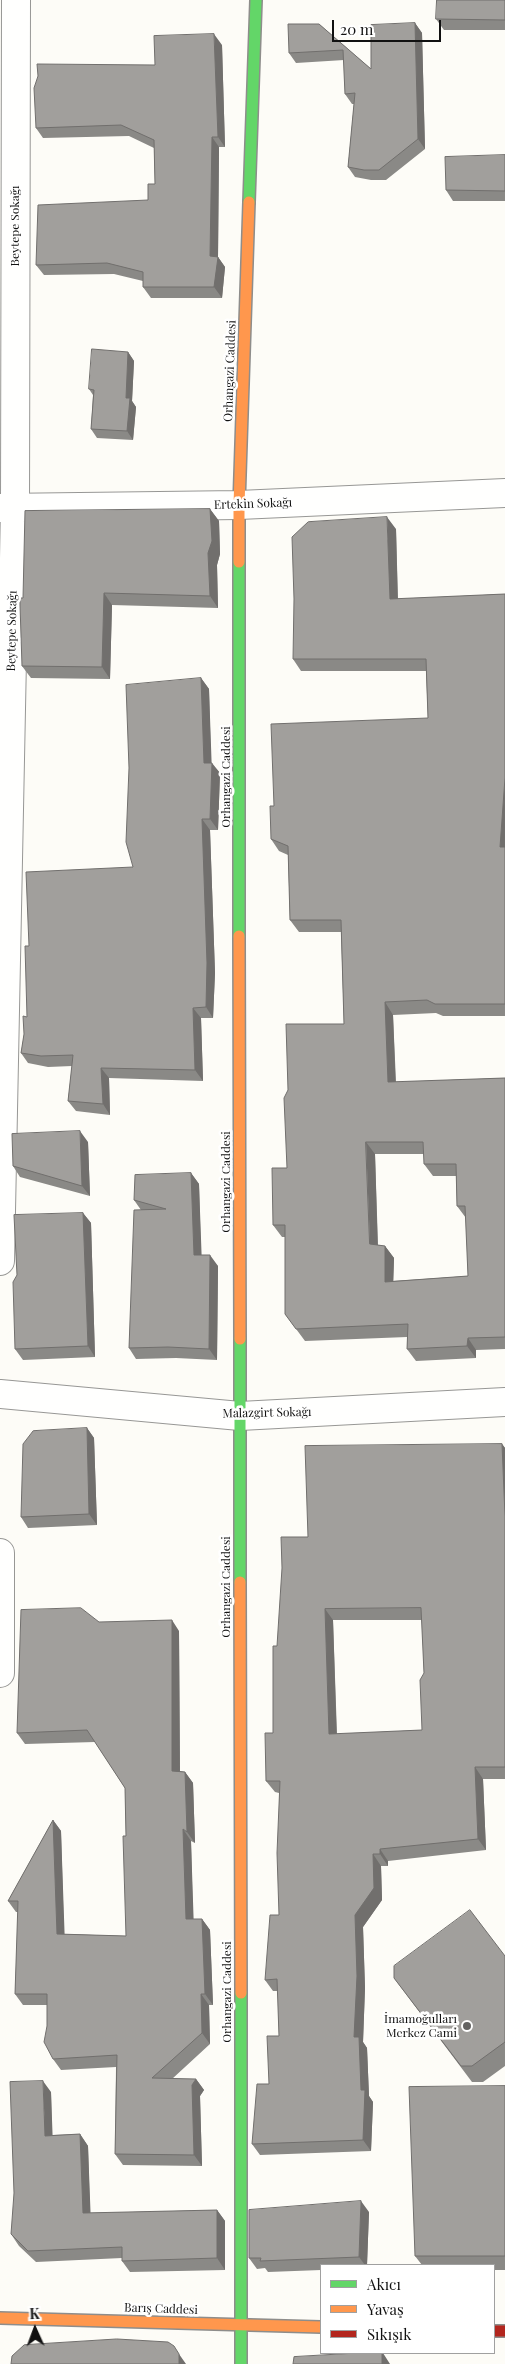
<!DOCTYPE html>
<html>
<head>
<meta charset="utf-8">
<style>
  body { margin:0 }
  #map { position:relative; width:505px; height:2364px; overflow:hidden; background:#fdfcf7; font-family:"Playfair Display",serif }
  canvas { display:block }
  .legend { position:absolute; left:320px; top:2264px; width:175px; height:90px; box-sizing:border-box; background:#fff; border:1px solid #a0a0a0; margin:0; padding:6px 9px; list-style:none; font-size:15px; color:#111 }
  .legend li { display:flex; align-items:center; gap:10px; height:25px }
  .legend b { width:25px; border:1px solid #a0a0a0 }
  .north { position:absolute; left:10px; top:2304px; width:50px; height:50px; -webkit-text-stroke:4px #fff; paint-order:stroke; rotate:358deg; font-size:14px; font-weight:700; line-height:20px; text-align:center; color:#111 }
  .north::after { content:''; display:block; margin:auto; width:18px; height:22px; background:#111; clip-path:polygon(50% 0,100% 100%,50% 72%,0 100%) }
  .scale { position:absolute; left:332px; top:20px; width:109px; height:22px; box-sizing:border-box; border:2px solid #111; border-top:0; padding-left:6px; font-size:15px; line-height:18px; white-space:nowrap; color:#111; -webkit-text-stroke:4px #fff; paint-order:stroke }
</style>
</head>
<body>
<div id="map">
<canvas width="505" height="2364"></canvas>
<ul class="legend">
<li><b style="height:6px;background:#63d668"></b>Akıcı</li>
<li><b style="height:6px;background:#ff974d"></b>Yavaş</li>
<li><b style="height:6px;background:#b3261e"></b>Sıkışık</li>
</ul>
<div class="north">K</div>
<div class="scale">20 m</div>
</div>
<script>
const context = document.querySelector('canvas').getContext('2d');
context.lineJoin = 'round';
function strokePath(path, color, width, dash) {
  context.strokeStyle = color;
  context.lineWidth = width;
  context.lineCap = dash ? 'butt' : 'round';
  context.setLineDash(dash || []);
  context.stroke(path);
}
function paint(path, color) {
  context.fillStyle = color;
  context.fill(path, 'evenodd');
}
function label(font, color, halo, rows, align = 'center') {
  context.font = font + ' "Playfair Display",serif';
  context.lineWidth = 5;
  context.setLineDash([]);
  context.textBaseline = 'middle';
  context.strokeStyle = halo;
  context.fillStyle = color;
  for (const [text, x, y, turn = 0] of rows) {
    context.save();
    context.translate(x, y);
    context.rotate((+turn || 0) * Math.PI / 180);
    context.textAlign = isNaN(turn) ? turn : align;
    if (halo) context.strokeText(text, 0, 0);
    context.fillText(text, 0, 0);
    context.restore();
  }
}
const street = new Path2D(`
  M0,508L239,505L505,493
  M0,1261L15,508L16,0
  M0,1394L240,1416L505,1402
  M0,1553V1673`);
const fast = new Path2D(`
  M249,202L256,0
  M239,562V936
  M240,1339V1582
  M241,1993V2364`);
const slow = new Path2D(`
  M239,562V505L249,202
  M239,936L240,1339
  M240,1582L241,1993
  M0,2318L321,2327`);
const jam = new Path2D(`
  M494,2331H505`);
const wall = new Path2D(`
  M505,0V30H444L436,19Z
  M415,23L422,33L425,149L386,180H371L355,177L348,167L354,104H352L345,94L344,60L296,63L289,53L319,24L371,69Z
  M222,45L225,147H219L218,257L225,267L222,298H151L143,287V281L114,274L44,275L36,265L148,200L155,184L154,148L129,136L43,138L36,128L155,65Z
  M505,155V201H453L446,190Z
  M128,352L134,361L132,401L136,407L133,440L97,438L91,429L93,395L89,389Z
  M210,509L219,521L220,554L217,565L218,608L112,605L110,679L31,678L22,666L23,598Z
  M396,529L398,599L505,594V1016H443L436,1013L393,1015L396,1082L505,1078V1349L476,1350V1358L416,1361L407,1349V1337L305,1341L285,1314V1237H282L273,1225L287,1168L344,1024L341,932H299L290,920L288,855L279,851L271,839L274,806L428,718L426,671H301L293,659ZM375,1154H424V1164L433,1176H456L457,1206L466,1218L468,1276L393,1281L394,1258L385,1246L378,1245Z
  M201,678L209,689L211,763L220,773L218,830H210L215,973L213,1018H201L203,1081L109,1078L110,1115L76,1111L68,1101L72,1066L48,1067L28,1063L21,1053L27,1017L29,946L133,867Z
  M88,1142L90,1196L20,1177L13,1166Z
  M191,1173L199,1184L201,1255L218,1266L217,1360L176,1358L136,1359L129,1348L141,1210L134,1200Z
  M83,1213L91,1223L95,1357L23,1360L15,1349Z
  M87,1428L94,1438L97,1525L28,1528L21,1517Z
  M502,1444L505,1448V1779H483L486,1850L388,1861V1866H381L382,1900L363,1927L365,1988L363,2042L367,2048L369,2096L373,2102L371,2151L260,2155L252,2144L269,2084L279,2036L278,1991H273L265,1980L279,1915V1793L275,1792L266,1781L273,1733L277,1646L308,1537ZM333,1620H422L424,1673L422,1730L337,1734Z
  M99,1622L179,1631L180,1771L185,1772L193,1783L195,1843L191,1841L193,1919H202L210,1930L213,2005H209L210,2044L172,2079H196L204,2090L200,2096L202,2166L123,2165L115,2154L116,2067L61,2070L53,2059L47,2026V2005H23L15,1994L18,1912H16L8,1901L53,1820L61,1831L64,1934L126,1936V1836L125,1788L95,1742L25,1744L17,1733Z
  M505,1956V2066L483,2082H472L394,1978Z
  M505,2086V2270H494V2265H422L415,2256Z
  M51,2092L52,2135L80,2134L88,2146L90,2213L217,2210L225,2221V2270L130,2272L122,2261V2258L36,2262L19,2246L11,2234Z
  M369,2212L367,2265H321V2270L268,2272L265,2268L257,2269L249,2258Z`);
const shadedWall = new Path2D(`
  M415,23L422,33L425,149L418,139Z
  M214,34L222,45L225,147L218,137Z
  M212,137L219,147L218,257L225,267L222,298L214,287L210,256Z
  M128,352L134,361L132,401L136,407L133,440L127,431L126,398Z
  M210,509L219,521L220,554L217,565L218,608L210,596L208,553Z
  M387,517L396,529L398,611L390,599Z
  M104,593L112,605L110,679L102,667Z
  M201,678L209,689L212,774L204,763Z
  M212,763L220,773L218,830L210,819Z
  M505,779V854L500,847Z
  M202,819L210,830L215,973L213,1018L206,1007Z
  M385,1002L393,1015L396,1094L388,1082Z
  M193,1008L201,1018L203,1081L195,1070Z
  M101,1068L109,1078L110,1115L103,1104Z
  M80,1131L88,1142L90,1196L82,1186Z
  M366,1142L375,1154L378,1256L370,1244Z
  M191,1173L199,1184L202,1266L194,1255Z
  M83,1213L91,1223L95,1357L88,1346Z
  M385,1246L394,1258L393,1294L385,1282Z
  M210,1255L218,1266L217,1360L209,1349Z
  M468,1338L476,1350V1358L467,1346Z
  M87,1428L94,1438L97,1525L89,1514Z
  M502,1444L505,1448V1516Z
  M325,1609L333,1620L337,1746L329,1734Z
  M172,1620L179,1631L180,1782L172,1771Z
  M475,1767L483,1779L486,1850L478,1839Z
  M185,1772L193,1783L195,1843L187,1832Z
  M53,1820L61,1831L65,1946L57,1934Z
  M183,1829L191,1841L194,1931L186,1919Z
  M380,1849L388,1861V1866L380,1854Z
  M373,1854L381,1866L382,1900L363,1927L365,1988L363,2042L367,2048L369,2096L373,2102L371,2151L363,2140L361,2090L354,2037L355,1915Z
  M202,1919L210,1930L213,2005L205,1994Z
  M201,1994L209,2005L210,2044L202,2033Z
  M196,2079L204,2090L200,2096L202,2166L194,2155L192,2085Z
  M43,2081L51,2092L53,2147L45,2136Z
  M80,2134L88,2146L91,2225L83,2213Z
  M361,2201L369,2212L367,2265H365L359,2257Z
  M217,2210L225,2221V2270L217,2258Z
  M382,2353H383L390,2364H382Z
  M179,2354L186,2364H179Z`);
const building = new Path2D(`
  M437,0H505V20L436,19Z
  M415,23L418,139L379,170H364L348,167L355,93L345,94L343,50L289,53L288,24H319L371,69V25Z
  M214,34L218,137H212L210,256L218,257L214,287H143V272L107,263L36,265L38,205L148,200V184H155L154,140L121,125L36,128L34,88L38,76L37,64L155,65L154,36Z
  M505,155V191L446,190L445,157Z
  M92,349L128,352L126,398H130L127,431L91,429L94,390L89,389Z
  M210,509L212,541L208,553L210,596L104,593L102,667L22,666L20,605V598H23L25,511Z
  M387,517L390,599L505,594V778L500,847H505V1004H435L427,1000L385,1002L388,1082L505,1078V1337L468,1338L467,1346L407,1349L408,1324L296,1329L285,1314V1225H273L272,1168H287L284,1098L288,1090L286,1024H344L341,920H290L288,846L271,839L270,806H274L271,724L428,718L426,659H293L294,599L292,537L308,522ZM366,1142H423L424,1164H456L457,1206H465L468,1276L385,1282V1246L370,1244Z
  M201,678L204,763H212L210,819H202L207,963L206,1007L193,1008L195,1070L101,1068L103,1104L68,1101L73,1055L41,1056L21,1053L24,1034L23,1016L27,1017L25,946H29L26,872L133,867L126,842L129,768L126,685Z
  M80,1131L82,1186L13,1166L12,1134Z
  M191,1173L194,1255H210L209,1349L168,1347L129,1348L134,1210L166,1209L134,1200L135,1175Z
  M83,1213L88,1346L15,1349L13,1282L17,1275L14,1215Z
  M87,1428L89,1514L21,1517L23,1444L33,1431Z
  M502,1444L505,1516V1767H475L478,1839L380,1849V1854H373L374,1888L355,1915L357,1976L354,2037H359L361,2090H365L363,2140L252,2144L257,2084H269L267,2036H279L277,1979L265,1980L270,1915H279L277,1853L280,1781H266L265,1733H273V1646H277L282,1568L281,1537H308L305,1446ZM421,1608L424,1673L420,1680L422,1730L329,1734L325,1609Z
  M81,1608L99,1622L172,1620V1771L185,1772L187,1832L183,1829L186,1919H202L205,1994H201L202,2033L152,2078L196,2079L192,2085L194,2155L115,2154L117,2055L53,2059L44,2042L47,2026V1994H15L18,1901H8L53,1820L57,1934L126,1936L123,1836H126L125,1788L87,1730L17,1733L21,1610Z
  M470,1910L505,1956V2042L472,2066H461L394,1978V1966Z
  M43,2081L45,2136L80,2134L83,2213L217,2210V2258L122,2261V2247L28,2251L11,2234L14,2193L10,2082Z
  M505,2086V2256H415L409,2087Z
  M361,2201L359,2257L260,2261L261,2258H249V2210Z
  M117,2339L168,2342L174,2346L179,2354V2364H11L12,2356L24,2345Z
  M357,2353H382V2364H293L294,2357Z`);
const markers = [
  [467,2026,5,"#646362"]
];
const streetNames = [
  ["Beytepe Sokağı",15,226,-90],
  ["Orhangazi Caddesi",230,371,-88],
  ["Ertekin Sokağı",253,504,-2],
  ["Beytepe Sokağı",12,631,-89],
  ["Orhangazi Caddesi",226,777,-90],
  ["Orhangazi Caddesi",226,1182,-90],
  ["Malazgirt Sokağı",267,1413,-1],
  ["Orhangazi Caddesi",226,1587,-90],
  ["Orhangazi Caddesi",227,1992,-90],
  ["Barış Caddesi",161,2309,2]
];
const poiNames = [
  ["İmamoğulları",457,2019],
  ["Merkez Cami",457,2033]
];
strokePath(street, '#979795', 30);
strokePath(fast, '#8e8d8b', 14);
strokePath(slow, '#8e8d8b', 14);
strokePath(jam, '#8e8d8b', 14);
strokePath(street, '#fffffe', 28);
strokePath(fast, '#63d668', 11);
strokePath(slow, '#ff974d', 11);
strokePath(jam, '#b3261e', 11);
paint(wall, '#8a8986');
paint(shadedWall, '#716f6d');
paint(building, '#a19f9c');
strokePath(building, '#716f6d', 1);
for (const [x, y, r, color] of markers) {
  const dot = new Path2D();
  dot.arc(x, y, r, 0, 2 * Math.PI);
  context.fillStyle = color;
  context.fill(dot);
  strokePath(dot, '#fff', 2);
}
label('12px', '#111', '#fff', streetNames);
label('12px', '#111', '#fff', poiNames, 'right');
</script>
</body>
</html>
